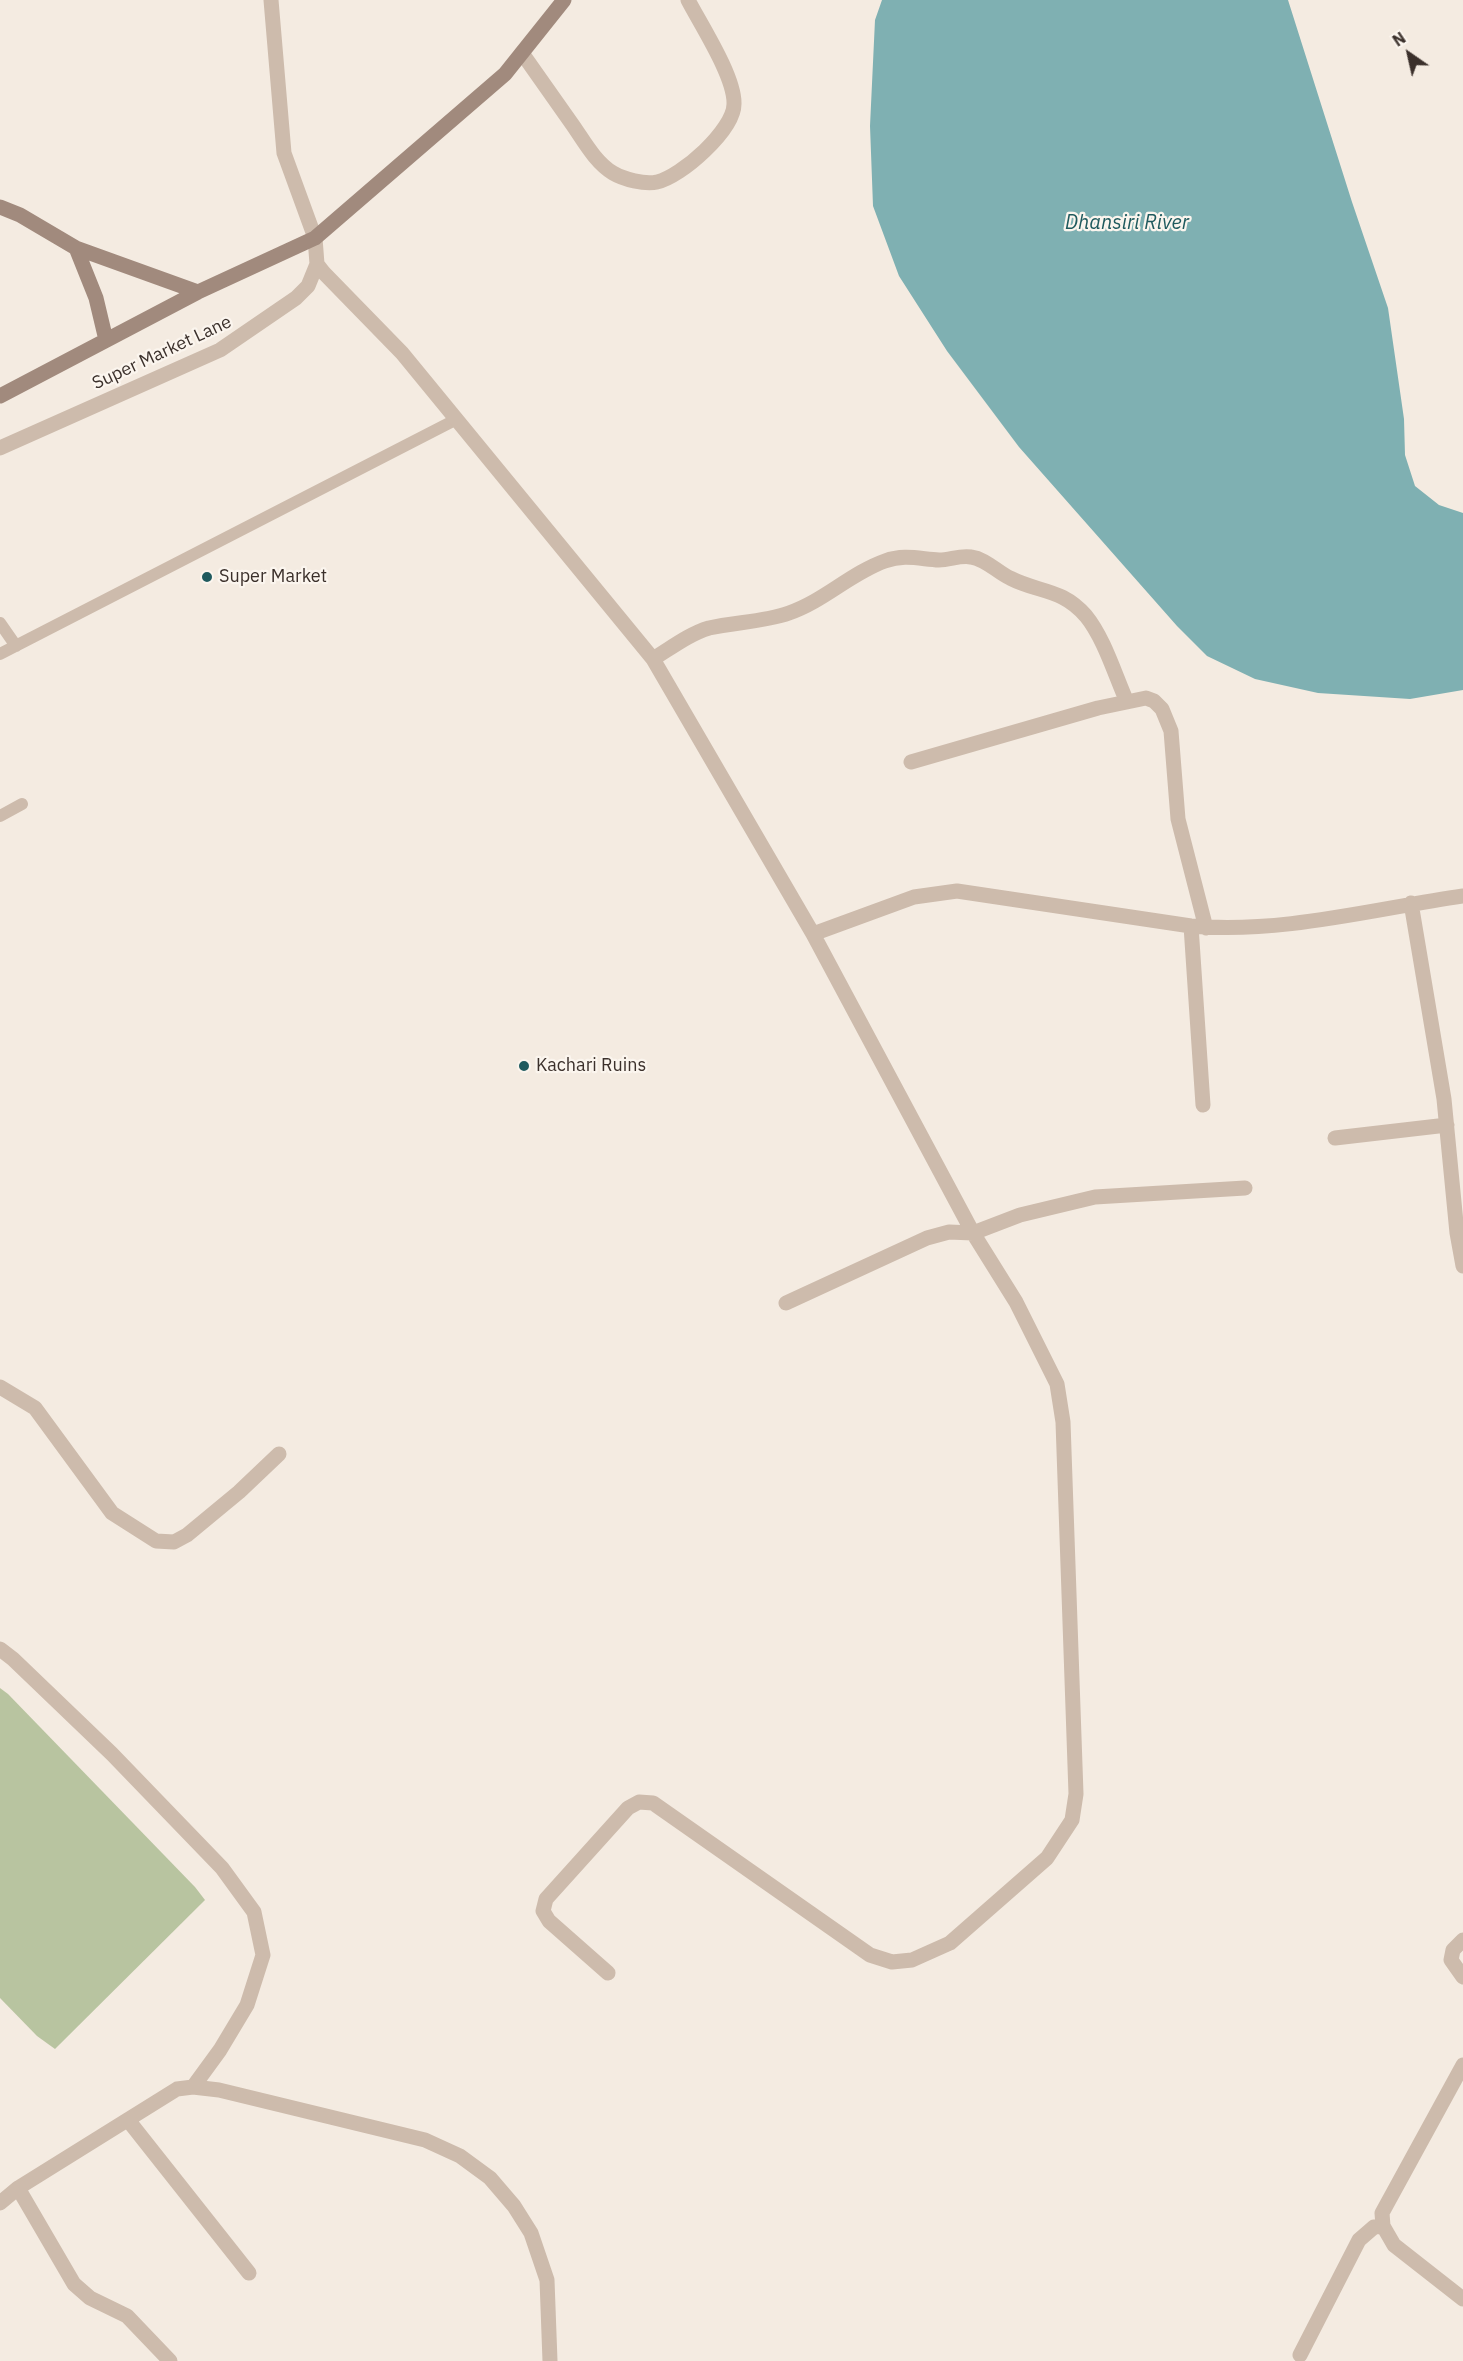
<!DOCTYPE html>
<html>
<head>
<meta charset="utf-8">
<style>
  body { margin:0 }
  #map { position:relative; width:1463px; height:2361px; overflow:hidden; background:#f4ebe1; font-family:"IBM Plex Sans",sans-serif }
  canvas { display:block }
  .north { position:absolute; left:1379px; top:24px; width:60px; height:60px; -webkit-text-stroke:4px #fbf5ee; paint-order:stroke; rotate:326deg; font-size:16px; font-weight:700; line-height:24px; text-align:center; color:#3b302b }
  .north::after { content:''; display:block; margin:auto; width:21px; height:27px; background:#3b302b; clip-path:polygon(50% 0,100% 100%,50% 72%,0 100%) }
</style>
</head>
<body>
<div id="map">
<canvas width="1463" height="2361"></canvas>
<div class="north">N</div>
</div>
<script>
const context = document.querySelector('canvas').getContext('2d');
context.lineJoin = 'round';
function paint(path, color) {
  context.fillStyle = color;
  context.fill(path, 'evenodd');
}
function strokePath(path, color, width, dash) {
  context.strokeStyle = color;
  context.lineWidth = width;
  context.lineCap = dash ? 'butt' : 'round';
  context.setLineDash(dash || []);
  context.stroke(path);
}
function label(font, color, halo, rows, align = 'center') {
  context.font = font + ' "IBM Plex Sans",sans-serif';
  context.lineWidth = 4.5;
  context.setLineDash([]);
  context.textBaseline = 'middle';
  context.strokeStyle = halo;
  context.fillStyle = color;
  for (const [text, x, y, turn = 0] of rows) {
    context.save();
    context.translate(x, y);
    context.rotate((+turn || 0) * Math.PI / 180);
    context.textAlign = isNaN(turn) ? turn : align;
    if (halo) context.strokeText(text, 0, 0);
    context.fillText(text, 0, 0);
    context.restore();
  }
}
const green = new Path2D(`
  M0,1688L8,1694L195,1887L205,1900L55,2049L37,2036L0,1998Z`);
const water = new Path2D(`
  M882,0H1288L1352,202L1388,308L1404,419L1405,455L1415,486L1439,505L1463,513V690L1410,699L1318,693L1255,679L1207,656L1177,626L1019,447L947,351L899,276L873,206L870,126L875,20Z`);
const lane = new Path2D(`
  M0,623L16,646
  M0,654L457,419
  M0,816L22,804`);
const street = new Path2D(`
  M271,0L284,153L315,238L317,264L324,273L402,353L653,659L813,934L973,1233L1016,1302L1057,1384L1063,1422L1076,1794L1072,1820L1047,1858L950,1943L912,1960L892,1962L870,1955L653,1803L639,1802L628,1808L546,1899L543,1911L549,1921L608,1973
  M522,53C539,77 555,100 572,124C584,141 595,162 613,173C623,179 645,185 657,182C681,177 734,130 734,104C735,77 701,25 688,0
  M0,448L220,350L296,298L308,286L317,264
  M653,659C671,648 689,634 709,628C735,622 764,622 789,613C824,601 851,573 885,561C904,554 920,559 939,560C950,560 960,555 971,557C986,559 997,572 1010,578C1039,593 1062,588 1086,616C1104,638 1115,675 1127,702
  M911,762L1098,708L1146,698L1154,701L1162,709L1171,731L1178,819L1206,928
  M1411,903L1444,1099L1457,1233L1463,1266
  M1191,926L1203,1105
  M813,934L914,897L957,891L1191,926C1282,934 1373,909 1463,896
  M1335,1138L1447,1125
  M786,1303L927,1238L949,1232L973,1233L1020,1215L1095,1197L1245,1188
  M0,1387L35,1408L112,1513L156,1541L174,1542L187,1535L239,1492L279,1454
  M0,1649L13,1659L112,1754L222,1868L254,1912L263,1955L247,2005L220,2050L193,2087
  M1463,1940L1453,1950L1451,1960L1463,1977
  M1463,2065L1382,2213L1383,2226L1394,2245L1463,2299
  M128,2120L249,2273
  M18,2188L74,2284L90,2298L127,2316L170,2361
  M0,2203L18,2188L177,2089L193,2087L219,2090L425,2140L460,2156L490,2178L514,2206L531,2233L547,2280L550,2361
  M1300,2355L1359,2240L1374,2227L1383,2226`);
const secondary = new Path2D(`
  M0,207L20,215L76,248L198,292
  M76,248L96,298L106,340
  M0,396L198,292L315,238L505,74L564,0`);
const markers = [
  [207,577,6,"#1f5a5e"],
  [524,1066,6,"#1f5a5e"]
];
const streetNames = [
  ["Super Market Lane",162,353,-25]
];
const poiNames = [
  ["Super Market",219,577],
  ["Kachari Ruins",536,1066]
];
const waterNames = [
  ["Dhansiri River",1127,223]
];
paint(green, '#b8c4a0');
paint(water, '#7fb0b2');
strokePath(lane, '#cdbbac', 12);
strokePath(street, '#cdbbac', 15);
strokePath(secondary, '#a18a7d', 15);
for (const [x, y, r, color] of markers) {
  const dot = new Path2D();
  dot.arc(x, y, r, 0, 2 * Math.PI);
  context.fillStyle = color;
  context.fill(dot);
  strokePath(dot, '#fbf5ee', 2);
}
label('18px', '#3b302b', '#fbf5ee', streetNames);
label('18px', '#3b302b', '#fbf5ee', poiNames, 'left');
label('italic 20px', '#1f5a5e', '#fbf5ee', waterNames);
</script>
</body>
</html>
